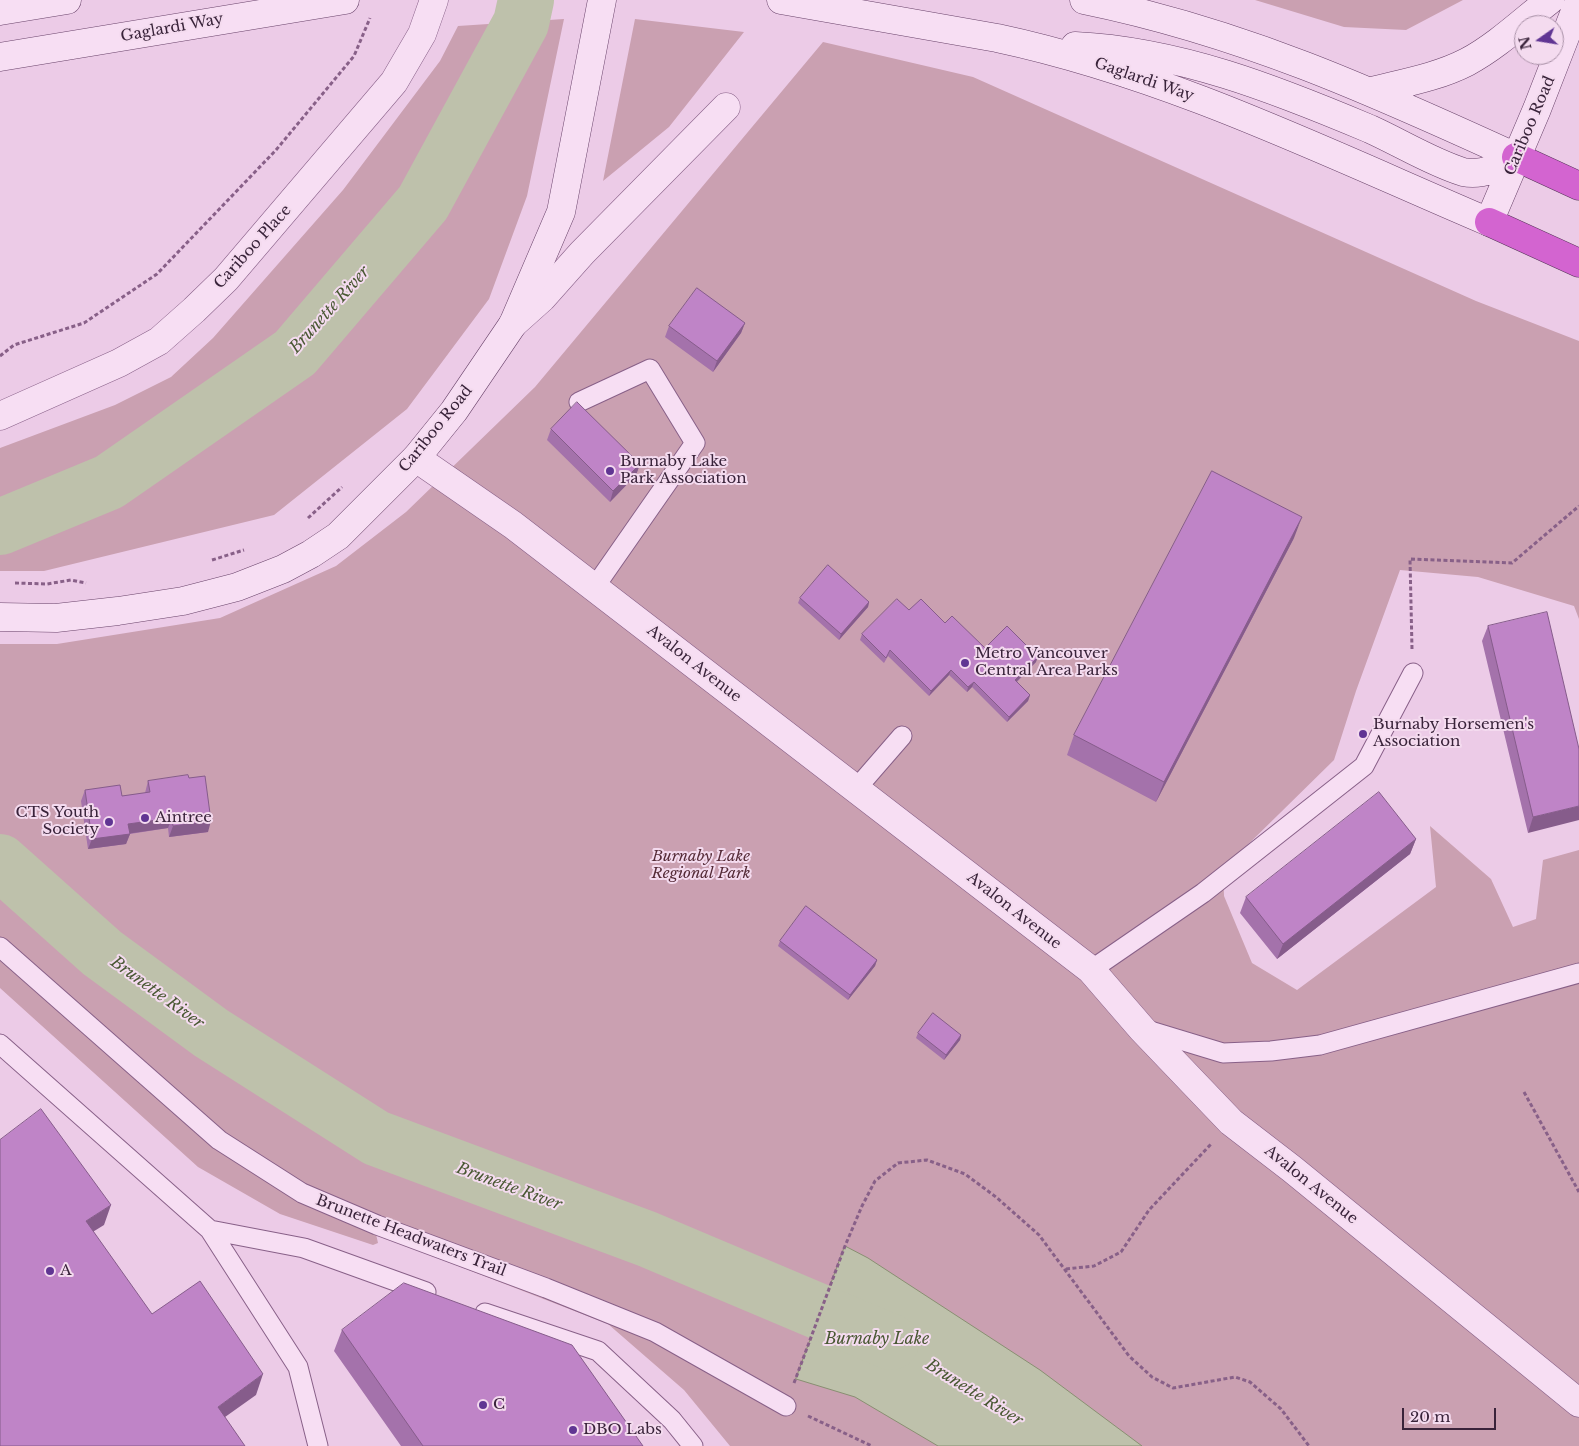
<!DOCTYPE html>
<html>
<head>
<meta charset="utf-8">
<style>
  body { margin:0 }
  #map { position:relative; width:1579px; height:1446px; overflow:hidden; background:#eccbe7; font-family:"Libre Baskerville",serif }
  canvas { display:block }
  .north { position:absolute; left:1514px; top:15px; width:50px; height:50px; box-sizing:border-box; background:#f4dbef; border:1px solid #a991a7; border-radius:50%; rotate:257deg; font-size:14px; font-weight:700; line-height:20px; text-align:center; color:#39233a }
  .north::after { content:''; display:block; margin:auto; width:18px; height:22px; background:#603593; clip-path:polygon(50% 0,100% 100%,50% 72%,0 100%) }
  .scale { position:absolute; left:1402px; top:1408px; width:94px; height:22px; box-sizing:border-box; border:2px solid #39233a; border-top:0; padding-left:6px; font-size:15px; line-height:18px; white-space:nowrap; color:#39233a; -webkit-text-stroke:4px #f4dbef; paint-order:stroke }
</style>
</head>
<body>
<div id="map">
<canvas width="1579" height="1446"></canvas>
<div class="north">N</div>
<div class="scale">20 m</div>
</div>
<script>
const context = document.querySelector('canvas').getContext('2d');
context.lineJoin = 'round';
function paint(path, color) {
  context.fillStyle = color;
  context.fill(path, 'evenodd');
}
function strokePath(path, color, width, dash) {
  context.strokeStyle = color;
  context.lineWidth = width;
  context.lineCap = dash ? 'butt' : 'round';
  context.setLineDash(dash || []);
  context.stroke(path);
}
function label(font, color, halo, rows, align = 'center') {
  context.font = font + ' "Libre Baskerville",serif';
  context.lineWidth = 4;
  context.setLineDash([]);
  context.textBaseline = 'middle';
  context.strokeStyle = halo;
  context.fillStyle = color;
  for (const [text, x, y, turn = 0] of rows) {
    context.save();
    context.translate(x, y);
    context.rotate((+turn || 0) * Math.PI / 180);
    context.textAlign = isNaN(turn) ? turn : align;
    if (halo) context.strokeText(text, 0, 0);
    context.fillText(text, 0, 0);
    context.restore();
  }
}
const green = new Path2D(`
  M1255,0H1463L1406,30L1344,27Z
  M564,19L527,196L489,299L407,409L274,515L44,571H0V448L115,405L171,377L213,338L343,190L440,61L458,26Z
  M635,19L744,32L669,127L603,181Z
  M823,42L973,77L1476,301L1579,341V619L1574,606L1478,577L1400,570L1356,691L1334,760L1223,869L1224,896L1252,963L1297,990L1436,887L1430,826L1491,879L1513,927L1536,919L1543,860L1579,850V1446H730L684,1390L608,1324L376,1234L378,1243L373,1245L280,1214L198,1167L0,988V644H57L220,618L336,566L406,512L535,387Z`);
const water = new Path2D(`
  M845,1246L868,1258L1040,1370L1142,1446H938L855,1397L796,1379Z`);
const river = new Path2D(`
  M0,527L109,482L295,353L423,203L521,23L526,0
  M0,862L102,953L211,1033L376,1138L647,1239L891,1342`);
const path = new Path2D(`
  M0,356L14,345L84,323L157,274L276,150L354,56L370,18
  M308,518L342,487
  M212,560L244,550
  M15,583L47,584L71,580L86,583
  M1412,649L1410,559L1512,563L1579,506
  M1524,1092L1579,1192
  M1066,1269L1094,1266L1121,1252L1149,1210L1212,1143
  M794,1383L845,1246L862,1206L875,1181L898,1163L927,1160L965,1174L996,1197L1039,1235L1129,1356L1152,1377L1173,1388L1235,1377L1250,1382L1281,1409L1309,1446
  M808,1416L872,1446`);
const lane = new Path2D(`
  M579,402L650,369L695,443L594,588
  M856,789L902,736
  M0,947L219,1140L302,1193L377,1225L546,1288L655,1332L786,1406
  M1091,970L1203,893L1364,766L1413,673
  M1144,1029L1223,1053L1271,1051L1320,1045L1579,973
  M0,1044L210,1230L298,1367L318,1446
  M210,1230L304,1248L426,1292
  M485,1313L598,1351L672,1420L693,1446`);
const street = new Path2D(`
  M513,324L542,298L582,253L726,107
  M0,416L119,363L159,341L194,310L226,279L394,82L422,34L434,0
  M416,458L513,525L1091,970L1142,1029L1231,1122L1292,1169L1579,1403`);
const secondary = new Path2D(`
  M781,0L997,38C1170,75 1327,153 1489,222L1537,109L1579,1
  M1084,0C1241,32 1372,91 1516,157
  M0,11L67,0
  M1075,46C1179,51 1275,89 1370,129C1401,143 1431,162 1463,172C1483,176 1500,167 1516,157
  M0,57L345,0
  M1372,91C1404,83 1438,77 1467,62C1497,46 1523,21 1550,0
  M0,617L56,618L118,611L183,601L237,587L283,569L311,554L338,536L416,458L454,411L513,324L561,212L602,0`);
const highway = new Path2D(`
  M1516,157L1579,186
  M1489,222L1579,263`);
const wall = new Path2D(`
  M745,323L741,333L713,372L665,337L669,326Z
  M551,429L640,464L636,475L610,502L547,440Z
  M1294,538L1156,802L1067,755L1074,735Z
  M800,598L869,602L868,607L839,640L798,603Z
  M909,610L945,623L985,648L1036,662L1017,682L1030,695L1028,701L1007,722L972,687L967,692L949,675L929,696L888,656L884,663L860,640L862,634Z
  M1488,626L1579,749L1528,833L1482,641Z
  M148,781L208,832L169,837L168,828L130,834L126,844L88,849L81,801L85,790L122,796L145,793Z
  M1416,839L1410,854L1277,959L1240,913L1246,897Z
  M780,941L877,960L875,966L848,1000L778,946Z
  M918,1033L961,1035L960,1040L944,1060L916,1038Z
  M342,1330L643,1446H401L334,1351Z`);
const shadedWall = new Path2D(`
  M745,323L741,333L713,372L717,361Z
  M640,464L636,475L610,502L613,491Z
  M1302,517L1294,538L1156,802L1164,782Z
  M869,602L868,607L839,640L841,634Z
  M1038,657L1036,662L1013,685L1015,680Z
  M951,670L949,675L929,696L931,691Z
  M974,682L972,687L967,692L968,687Z
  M1030,695L1028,701L1007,722L1009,717Z
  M1579,806V820L1528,833L1533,817Z
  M172,818L168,828L126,834H130L126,844L88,849L92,839L128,824Z
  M211,821L208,832L169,837L173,826Z
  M1416,839L1410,854L1277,959L1283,944Z
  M877,960L875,966L848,1000L850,995Z
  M961,1035L960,1040L944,1060L946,1055Z
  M111,1205L104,1225L78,1241L86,1221Z
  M263,1374L256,1395L211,1427L218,1407Z`);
const building = new Path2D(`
  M697,288L745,323L717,361L669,326Z
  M577,402L640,464L613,491L551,429Z
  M1212,471L1302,517L1164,782L1074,735Z
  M828,565L869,602L841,634L800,598Z
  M897,599L909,610L921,599L945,623L952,616L985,648L1007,626L1038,657L1015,680L1030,695L1009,717L974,682L968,687L951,670L931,691L890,650L886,658L862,634Z
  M1547,612L1579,749V806L1533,817L1488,626Z
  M188,775L189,778L205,776L211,821L173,826L172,818L128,824L130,834L92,839L85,790L120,785L122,796L150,792L148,781Z
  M1379,792L1416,839L1283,944L1246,897Z
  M806,906L877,960L850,995L780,941Z
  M933,1013L961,1035L946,1055L918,1033Z
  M41,1109L111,1205L86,1221L152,1314L200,1281L263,1374L218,1407L245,1446H0V1140Z
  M404,1283L572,1345L643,1446H423L342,1330Z`);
const markers = [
  [610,471,5,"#603593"],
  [965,663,5,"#603593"],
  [1363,734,5,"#603593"],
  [145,818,5,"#603593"],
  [109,822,5,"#603593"],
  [50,1271,5,"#603593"],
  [483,1405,5,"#603593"],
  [573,1430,5,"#603593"]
];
const streetNames = [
  ["Gaglardi Way",172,28,-10],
  ["Gaglardi Way",1144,80,19],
  ["Cariboo Road",1530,126,-67],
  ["Cariboo Place",253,247,-48],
  ["Cariboo Road",436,429,-51],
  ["Avalon Avenue",694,664,38],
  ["Avalon Avenue",1014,911,38],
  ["Avalon Avenue",1311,1185,39],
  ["Brunette Headwaters Trail",411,1236,21]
];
const poiNames = [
  ["Burnaby Lake",620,462],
  ["Park Association",620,479],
  ["Metro Vancouver",975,654],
  ["Central Area Parks",975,671],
  ["Burnaby Horsemen's",1373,725],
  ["Association",1373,742],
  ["CTS Youth",99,813,"right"],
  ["Society",99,830,"right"],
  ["Aintree",155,818],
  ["A",60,1271],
  ["C",493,1405],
  ["DBO Labs",583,1430]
];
const parkNames = [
  ["Burnaby Lake",701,857],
  ["Regional Park",701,874]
];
const waterNames = [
  ["Brunette River",330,310,-48],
  ["Brunette River",157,993,36],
  ["Brunette River",509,1187,20],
  ["Burnaby Lake",877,1339],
  ["Brunette River",974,1393,32]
];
paint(green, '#caa0b1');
paint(water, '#bec1ab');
strokePath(water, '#898f72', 1);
strokePath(river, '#bec1ab', 56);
strokePath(lane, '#886088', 21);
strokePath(street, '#886088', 29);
strokePath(secondary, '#69436a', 29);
strokePath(highway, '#543457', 29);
strokePath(path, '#886088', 3, [4, 2.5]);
strokePath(lane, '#f7def3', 19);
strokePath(street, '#f7def3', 28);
strokePath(secondary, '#f7def3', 28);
strokePath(highway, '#d364d0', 28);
paint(wall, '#a472ab');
paint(shadedWall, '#865c8b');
paint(building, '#bf84c7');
strokePath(building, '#865c8b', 1);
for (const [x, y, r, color] of markers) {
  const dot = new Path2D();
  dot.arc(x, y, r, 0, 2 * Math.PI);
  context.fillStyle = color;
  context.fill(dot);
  strokePath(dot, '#f4dbef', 2);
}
label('15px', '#39233a', '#f4dbef', streetNames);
label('15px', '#39233a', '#f4dbef', poiNames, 'left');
label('italic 15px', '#552b37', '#f4dbef', parkNames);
label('italic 16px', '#495833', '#f4dbef', waterNames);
</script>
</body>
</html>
